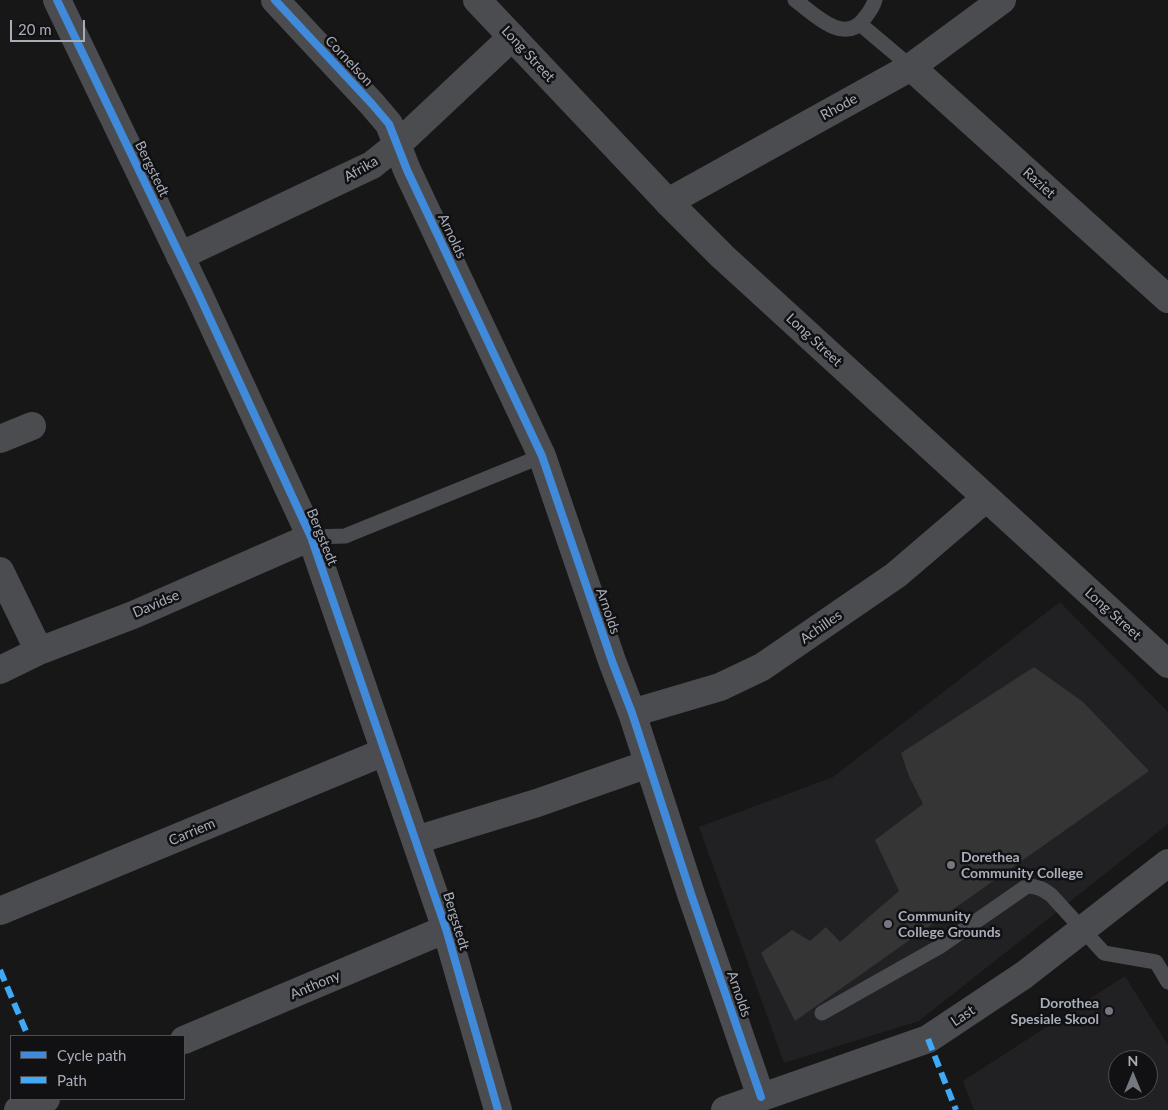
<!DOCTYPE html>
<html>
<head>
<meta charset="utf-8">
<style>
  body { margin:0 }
  #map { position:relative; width:1168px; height:1110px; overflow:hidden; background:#171717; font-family:Lato,sans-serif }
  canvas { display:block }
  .legend { position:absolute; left:10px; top:1035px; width:175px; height:65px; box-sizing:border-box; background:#111113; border:1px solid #4d4f55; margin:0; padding:6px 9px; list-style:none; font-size:15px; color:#a8adb8 }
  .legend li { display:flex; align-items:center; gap:10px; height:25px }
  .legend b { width:25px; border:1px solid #4d4f55 }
  .north { position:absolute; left:1108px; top:1050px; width:50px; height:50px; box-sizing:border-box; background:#111113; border:1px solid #4d4f55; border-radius:50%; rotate:0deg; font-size:14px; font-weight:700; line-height:20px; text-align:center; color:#a8adb8 }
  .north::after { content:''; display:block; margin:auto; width:18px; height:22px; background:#757880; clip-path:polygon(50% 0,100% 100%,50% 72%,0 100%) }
  .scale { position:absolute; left:10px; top:20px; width:75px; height:22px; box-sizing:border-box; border:2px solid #a8adb8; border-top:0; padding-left:6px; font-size:15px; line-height:18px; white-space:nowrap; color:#a8adb8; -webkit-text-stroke:4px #111113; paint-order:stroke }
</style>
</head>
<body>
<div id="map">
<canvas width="1168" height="1110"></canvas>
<ul class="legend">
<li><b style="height:6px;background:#408adc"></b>Cycle path</li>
<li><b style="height:6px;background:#3fa9f5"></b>Path</li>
</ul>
<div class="north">N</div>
<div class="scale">20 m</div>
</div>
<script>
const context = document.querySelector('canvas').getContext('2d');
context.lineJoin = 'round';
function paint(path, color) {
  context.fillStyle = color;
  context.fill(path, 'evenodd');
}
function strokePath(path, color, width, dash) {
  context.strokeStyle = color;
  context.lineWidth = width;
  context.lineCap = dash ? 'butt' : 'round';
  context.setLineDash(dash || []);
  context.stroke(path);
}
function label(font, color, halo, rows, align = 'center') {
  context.font = font + ' Lato,sans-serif';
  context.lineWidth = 5;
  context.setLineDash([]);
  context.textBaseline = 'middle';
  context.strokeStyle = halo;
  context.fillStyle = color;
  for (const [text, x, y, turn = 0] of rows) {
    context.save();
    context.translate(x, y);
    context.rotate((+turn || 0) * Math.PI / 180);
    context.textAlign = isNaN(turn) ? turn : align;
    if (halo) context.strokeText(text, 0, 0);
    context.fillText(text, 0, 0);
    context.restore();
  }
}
const built = new Path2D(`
  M1060,602L1168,712V824L919,1021L784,1063L699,827L833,777Z
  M1125,976L1168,1045V1110H974L963,1081ZM1118,1060H1148V1090H1118Z`);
const building = new Path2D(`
  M1034,667L1083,702L1149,771L795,1021L761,953L792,930L810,941L826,927L840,942L899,891L875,840L923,804L909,776L901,753Z`);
const service = new Path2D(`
  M795,0C813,13 843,45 863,20C868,14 873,8 875,0
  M860,24L911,67
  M311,537L345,536L542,456
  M822,1013L939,947L1027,886C1037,886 1043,889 1051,895L1104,953L1156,962L1168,982`);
const minor = new Path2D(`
  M57,0L199,295L311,537L446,929L498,1110
  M275,0L372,104L389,124L407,170L542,456L612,661L632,713L691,894L761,1097
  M911,67L1168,299
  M668,202L911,67L1002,0
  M180,256L372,165L397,145L512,37
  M0,439L32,426
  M0,571L39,651
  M0,670L39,651L133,615L311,537
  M632,713L720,687L762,667L896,575L986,498
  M416,840L537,803L648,764
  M0,911L384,752
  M184,1040L446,929
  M18,1110L46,1099
  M725,1110L928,1039L1024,975L1168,863`);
const tertiary = new Path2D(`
  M477,0L668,202L722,256L1168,664`);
const quiet = new Path2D(`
  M0,970L28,1036
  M928,1039L956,1110`);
const cycleway = new Path2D(`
  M57,0L199,295L311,537L446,929L498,1110
  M275,0L372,104L389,124L407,170L542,456L612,661L632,713L691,894L761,1097`);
const markers = [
  [951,865,5,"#757880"],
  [888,924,5,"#757880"],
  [1109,1011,5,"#757880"]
];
const streetNames = [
  ["Long Street",528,54,47],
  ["Cornelson",349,61,47],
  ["Rhode",839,107,-29],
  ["Bergstedt",152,169,64],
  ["Afrika",361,169,-30],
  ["Raziet",1039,183,42],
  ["Arnolds",452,236,65],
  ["Long Street",814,340,43],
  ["Bergstedt",322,537,68],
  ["Davidse",156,604,-23],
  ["Arnolds",608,611,71],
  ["Long Street",1113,614,42],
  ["Achilles",821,627,-35],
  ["Carriem",192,832,-23],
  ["Bergstedt",456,921,73],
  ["Anthony",315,985,-23],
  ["Arnolds",739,994,71],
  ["Last",963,1016,-34]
];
const poiNames = [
  ["Dorethea",961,857],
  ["Community College",961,873],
  ["Community",898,916],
  ["College Grounds",898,932],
  ["Dorothea",1099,1003,"right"],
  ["Spesiale Skool",1099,1019,"right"]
];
paint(built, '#212123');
paint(building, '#353536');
strokePath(service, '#4b4c50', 15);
strokePath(minor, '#4b4c50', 28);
strokePath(tertiary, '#4b4c50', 28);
strokePath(quiet, '#3fa9f5', 6, [12, 6]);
strokePath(cycleway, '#408adc', 8);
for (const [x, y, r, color] of markers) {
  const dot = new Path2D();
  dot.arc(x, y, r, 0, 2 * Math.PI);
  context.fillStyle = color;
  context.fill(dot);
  strokePath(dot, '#111113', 2);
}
label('14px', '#a8adb8', '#111113', streetNames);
label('bold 14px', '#a8adb8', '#111113', poiNames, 'left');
</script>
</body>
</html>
